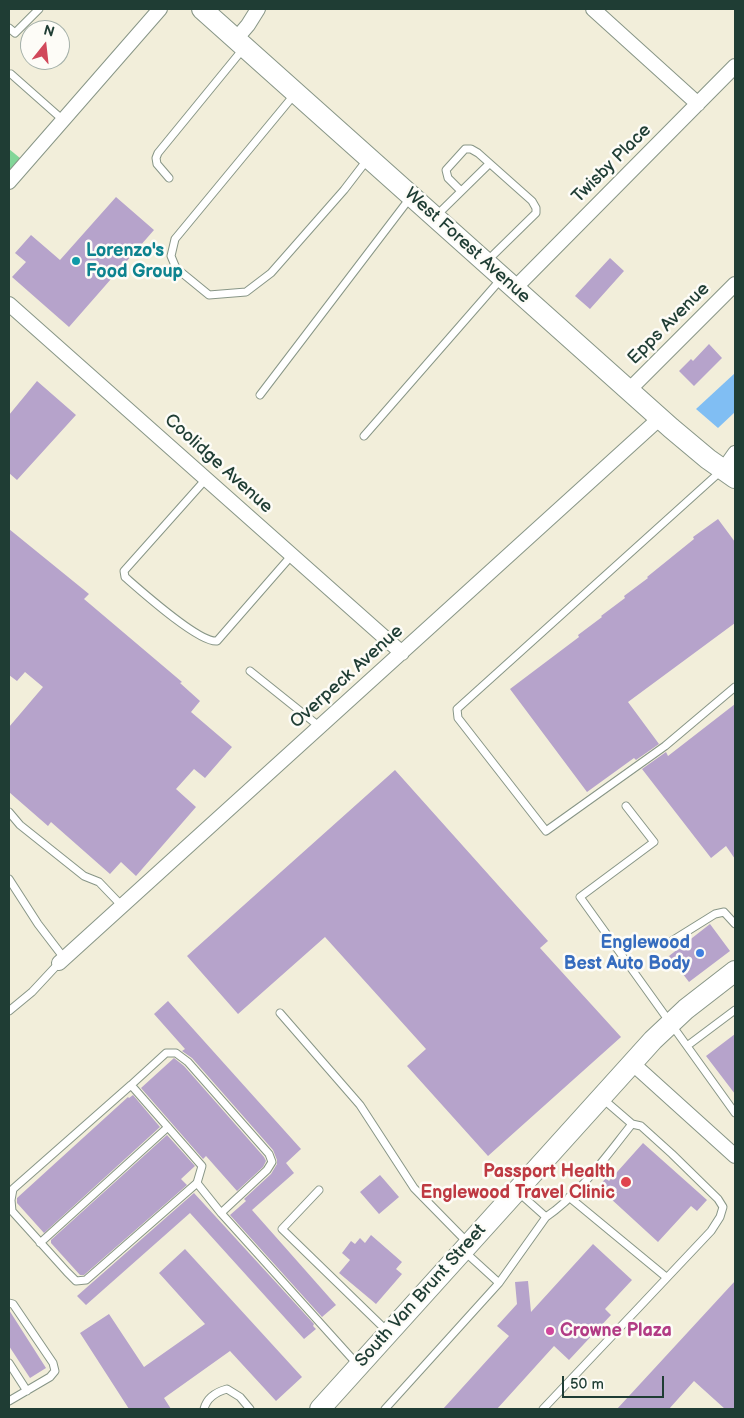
<!DOCTYPE html>
<html>
<head>
<meta charset="utf-8">
<style>
  body { margin:0 }
  #map { position:relative; width:744px; height:1418px; overflow:hidden; background:#f2eeda; font-family:"Balsamiq Sans",sans-serif }
  canvas { display:block }
  .frame { position:absolute; inset:0; border:10px solid #1f3d34; pointer-events:none }
  .north { position:absolute; left:20px; top:20px; width:50px; height:50px; box-sizing:border-box; background:#fdfcf7; border:1px solid #a4b0a9; border-radius:50%; rotate:16deg; font-size:14px; font-weight:700; line-height:20px; text-align:center; color:#1f3d34 }
  .north::after { content:''; display:block; margin:auto; width:18px; height:22px; background:#d1495b; clip-path:polygon(50% 0,100% 100%,50% 72%,0 100%) }
  .scale { position:absolute; left:562px; top:1376px; width:102px; height:22px; box-sizing:border-box; border:2px solid #1f3d34; border-top:0; padding-left:6px; font-size:15px; line-height:18px; white-space:nowrap; color:#1f3d34; -webkit-text-stroke:4px #fdfcf7; paint-order:stroke }
</style>
</head>
<body>
<div id="map">
<canvas width="744" height="1418"></canvas>
<div class="frame"></div>
<div class="north">N</div>
<div class="scale">50 m</div>
</div>
<script>
const context = document.querySelector('canvas').getContext('2d');
context.lineJoin = 'round';
function paint(path, color) {
  context.fillStyle = color;
  context.fill(path, 'evenodd');
}
function strokePath(path, color, width, dash) {
  context.strokeStyle = color;
  context.lineWidth = width;
  context.lineCap = dash ? 'butt' : 'round';
  context.setLineDash(dash || []);
  context.stroke(path);
}
function label(font, color, halo, rows, align = 'center') {
  context.font = font + ' "Balsamiq Sans",sans-serif';
  context.lineWidth = 5;
  context.setLineDash([]);
  context.textBaseline = 'middle';
  context.strokeStyle = halo;
  context.fillStyle = color;
  for (const [text, x, y, turn = 0] of rows) {
    context.save();
    context.translate(x, y);
    context.rotate((+turn || 0) * Math.PI / 180);
    context.textAlign = isNaN(turn) ? turn : align;
    if (halo) context.strokeText(text, 0, 0);
    context.fillText(text, 0, 0);
    context.restore();
  }
}
const green = new Path2D(`
  M9,149L26,163L9,182Z`);
const water = new Path2D(`
  M735,373V412L718,428L696,409Z`);
const building = new Path2D(`
  M116,197L154,230L69,327L12,277L26,262L15,253L31,235L60,260Z
  M610,258L624,271L590,309L575,296Z
  M709,344L722,358L694,386L679,371L691,359L693,361Z
  M37,381L76,415L17,480L9,473V415Z
  M718,519L735,542V623L628,702L659,744L636,760L634,758L587,792L510,689L579,637L578,635L602,617L601,616L625,598L624,596L648,578L647,577L694,539L693,537Z
  M9,529L89,594L84,599L182,682L180,683L200,701L191,712L232,747L205,778L194,769L176,789L196,807L136,876L121,862L110,874L51,822L48,826L9,792V727L43,687L25,672L17,681L9,675Z
  M735,704V859L726,846L711,858L642,769L666,752L668,756Z
  M395,770L548,941L540,948L621,1037L488,1156L407,1066L426,1049L325,937L238,1014L187,956Z
  M710,924L730,951L689,982L669,956Z
  M168,1001L301,1149L286,1163L294,1173L252,1210L336,1305L322,1317L230,1215L246,1201L244,1199L271,1174L277,1164V1160L273,1150L192,1058L182,1051L185,1049L154,1014Z
  M735,1034V1094L706,1056Z
  M174,1058L184,1066L264,1157L266,1161L263,1167L237,1191L206,1156L203,1159L141,1088Z
  M133,1095L160,1127L44,1233L17,1203V1198L128,1097L129,1098Z
  M167,1135L195,1166L181,1179L187,1185L84,1275H80L51,1243V1240Z
  M643,1143L707,1200L697,1211L691,1206L658,1242L598,1187L606,1178L609,1181Z
  M380,1175L399,1197L379,1214L360,1192Z
  M194,1193L314,1324L313,1326L316,1329L304,1339L190,1213L86,1305L77,1296Z
  M371,1235L402,1262L396,1269L402,1274L376,1304L339,1273L350,1260L342,1253L351,1241L355,1244L360,1238L365,1243Z
  M593,1244L632,1280L605,1309L611,1315L569,1360L554,1346L497,1409H443L509,1336L497,1326L517,1304L515,1282L528,1281L531,1312Z
  M185,1249L302,1377L276,1401L230,1351L164,1398L171,1409H129L80,1333L109,1314L144,1367L205,1324L159,1273Z
  M735,1281V1409H725L694,1381L669,1409H617Z
  M9,1310L46,1368L30,1378L9,1346Z`);
const lane = new Path2D(`
  M9,28L15,33L39,9
  M11,74L63,120
  M294,95L175,239L171,256L176,268L209,295L246,292L271,273L344,190L367,160
  M169,178L157,164L156,158L158,153L243,49
  M461,191L448,178L446,170L465,149H471L478,153L532,201L536,208V213L486,262
  M436,216L489,164
  M260,395L410,198
  M364,436L501,279
  M721,471L457,709L458,718L546,831L665,746L735,687
  M206,479L124,571L125,577C140,590 199,643 217,641L292,555
  M250,671L320,727
  M626,806L654,842L580,897L735,1113
  M9,812L20,825L84,876L99,882L122,906
  M9,879L38,924L64,958
  M670,942L715,914L724,912L735,924
  M9,1011L32,992L59,963
  M280,1013L360,1105L414,1188L468,1243
  M687,1046L735,1010
  M131,1085L13,1189L11,1200L12,1211L67,1272L76,1281L86,1280L197,1183
  M319,1190L282,1229L388,1332
  M518,1192L546,1217
  M569,1197L666,1277
  M221,1213L267,1170L272,1162L269,1154L188,1062L176,1053H166L131,1085L202,1166L197,1183L221,1213L357,1364
  M40,1243L168,1127
  M465,1252L499,1283
  M9,1303L13,1304L53,1363L55,1371L50,1377L9,1401
  M9,1363L27,1391
  M204,1409C207,1397 216,1392 227,1389L240,1397L250,1409
  M385,1409L499,1283L546,1217C580,1194 607,1155 632,1124
  M543,1409L711,1231L720,1217L723,1207L718,1199L672,1154L641,1126L632,1124L603,1099`);
const street = new Path2D(`
  M593,9L698,104
  M236,39L248,25L258,9
  M9,182L160,9
  M515,288L735,66
  M9,304L402,653
  M629,390L735,284
  M723,470L735,453
  M59,963L660,418
  M632,1063L735,1156`);
const secondary = new Path2D(`
  M202,9L671,428L708,459L735,478
  M320,1409L653,1040L686,1009L735,971`);
const markers = [
  [76,261,5,"#0f9aa8"],
  [700,953,5,"#3f7fe0"],
  [626,1182,6,"#e0444e"],
  [550,1331,5,"#d1479c"]
];
const streetNames = [
  ["Twisby Place",612,164,-45],
  ["West Forest Avenue",467,246,42],
  ["Epps Avenue",669,324,-45],
  ["Coolidge Avenue",218,464,42],
  ["Overpeck Avenue",347,677,-42],
  ["South Van Brunt Street",421,1296,-48]
];
const cultureNames = [
  ["Lorenzo's",86,251],
  ["Food Group",86,272]
];
const shopNames = [
  ["Englewood",690,943],
  ["Best Auto Body",690,964]
];
const healthNames = [
  ["Passport Health",615,1172],
  ["Englewood Travel Clinic",615,1193]
];
const hotelNames = [
  ["Crowne Plaza",560,1331]
];
paint(green, '#81d698');
paint(water, '#80bef3');
paint(building, '#b6a3cb');
strokePath(lane, '#889687', 9);
strokePath(street, '#889687', 16);
strokePath(secondary, '#889687', 22);
strokePath(lane, '#fff', 7);
strokePath(street, '#fff', 14);
strokePath(secondary, '#fff', 20);
for (const [x, y, r, color] of markers) {
  const dot = new Path2D();
  dot.arc(x, y, r, 0, 2 * Math.PI);
  context.fillStyle = color;
  context.fill(dot);
  strokePath(dot, '#fdfcf7', 2);
}
label('18px', '#1f3d34', '#fdfcf7', streetNames);
label('bold 18px', '#0d838f', '#fdfcf7', cultureNames, 'left');
label('bold 18px', '#366cbe', '#fdfcf7', shopNames, 'right');
label('bold 18px', '#be3a42', '#fdfcf7', healthNames, 'right');
label('bold 18px', '#b23c85', '#fdfcf7', hotelNames, 'left');
</script>
</body>
</html>
